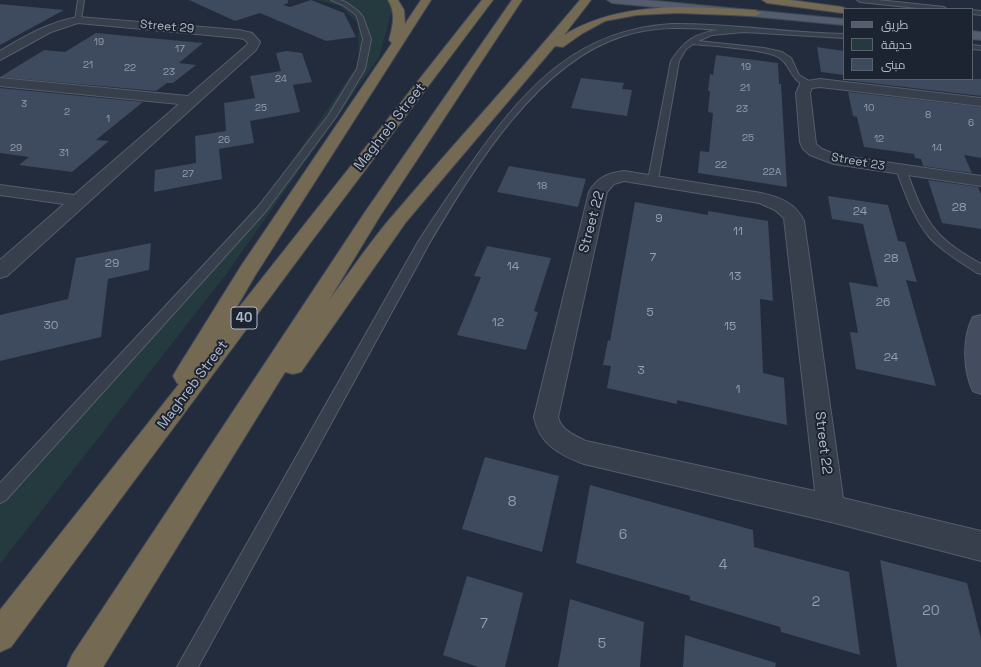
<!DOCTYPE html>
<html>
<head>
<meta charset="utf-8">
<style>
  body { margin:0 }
  #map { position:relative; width:981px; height:667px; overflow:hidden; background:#232c3d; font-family:"Space Grotesk",Cairo,sans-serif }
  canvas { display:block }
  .legend { position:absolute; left:843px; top:8px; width:130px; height:72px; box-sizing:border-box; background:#1c2432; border:1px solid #58606e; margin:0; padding:5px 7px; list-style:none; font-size:12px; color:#b2b9c9 }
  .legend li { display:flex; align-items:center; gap:8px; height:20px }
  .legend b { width:20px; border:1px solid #58606e }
</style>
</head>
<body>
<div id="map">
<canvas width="981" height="667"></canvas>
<ul class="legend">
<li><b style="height:5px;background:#545d6d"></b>طريق</li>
<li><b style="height:11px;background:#253a3e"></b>حديقة</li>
<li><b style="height:11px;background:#3e4a5d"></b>مبنى</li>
</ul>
</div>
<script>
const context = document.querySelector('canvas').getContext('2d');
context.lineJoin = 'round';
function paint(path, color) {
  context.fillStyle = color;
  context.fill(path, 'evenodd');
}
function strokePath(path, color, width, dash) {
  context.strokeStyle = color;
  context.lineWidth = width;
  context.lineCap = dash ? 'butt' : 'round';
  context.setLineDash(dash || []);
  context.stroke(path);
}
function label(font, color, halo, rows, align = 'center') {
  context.font = font + ' "Space Grotesk",sans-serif';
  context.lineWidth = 4;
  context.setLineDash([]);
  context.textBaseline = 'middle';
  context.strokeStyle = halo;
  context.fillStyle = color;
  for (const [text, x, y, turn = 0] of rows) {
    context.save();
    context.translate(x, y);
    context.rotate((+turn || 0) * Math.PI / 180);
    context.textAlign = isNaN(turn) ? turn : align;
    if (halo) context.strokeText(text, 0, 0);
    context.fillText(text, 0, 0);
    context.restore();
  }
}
const green = new Path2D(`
  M317,0H389L394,3L379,57L227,273L0,564V483L149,325L277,183L359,63L358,23L340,6Z`);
const building = new Path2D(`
  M189,0H288V3L283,5L290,7L311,0L344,13L356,37L326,41L260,13L235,21Z
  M0,4L64,10L0,45Z
  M96,33L203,43L179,63L196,65L173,83H167L156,91L0,77L44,50L65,52Z
  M817,47L844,51V75L821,72Z
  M287,51L302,53L312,82L293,85L300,112L250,121L254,143L219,149L222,179L154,192L155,170L196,163L195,136L226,131L224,103L255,98L250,76L281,71L276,53Z
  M716,55L778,63L779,84H781L787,187L698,173L700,151L709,152L713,113L708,112L710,91H708L710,74L713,75Z
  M581,78L624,83L622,89L632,90L627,116L571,108Z
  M845,79H981V96L845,80Z
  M0,88L143,102L96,140L109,141L72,172L19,165L29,157L0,153Z
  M848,92L981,107V158L964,155L972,173L923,166L921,159L915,158L914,154L864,147L857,117L853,116Z
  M509,166L586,179L578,207L497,192Z
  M928,180L978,187L981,194V229L942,223Z
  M828,196L888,205L898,241L905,242L917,282L906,280L936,386L856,369L850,332L858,333L849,282L878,287L863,224L832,219Z
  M635,202L708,215V211L768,221L773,301L760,299L763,373L784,378L787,425L677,400V404L607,388L611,366L603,365L608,340L610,341Z
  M151,243L149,270L108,279L101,337L0,361V315L68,299L76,258Z
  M487,246L551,258L534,311L538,312L526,350L457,335L481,277L474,276Z
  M485,457L559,476L542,552L462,529Z
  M590,485L753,530L754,547L849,572L860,655L781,632L780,627L690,600V596L576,563Z
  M880,560L967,583L981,639V667H897Z
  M467,576L523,593L505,667H478L443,655Z
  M570,599L644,622L640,667H558Z
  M685,635L776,663L775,667H683Z`);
const lane = new Path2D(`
  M78,0H84L81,20L78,22L75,20Z
  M331,0H340L347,3L358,11L363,17L371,39L365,69L336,117L266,211L6,500L0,503V483L258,207L328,116L357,69L363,39L357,17L354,13L343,5Z
  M857,0H878L944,7L947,9H926L860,2Z
  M972,10L981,11V15L972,14Z
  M671,24C729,23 786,33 844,34V38L744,32L712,35L698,41L764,48L782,52L791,58L799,75L811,82L812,84L808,86C790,82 792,65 778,57C765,49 711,46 693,44L686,49L679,61L658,180L653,183L648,180L671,61C684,41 695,33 719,30C687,27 654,26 623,36C537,63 474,168 430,242L198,667H177L418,242C437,212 457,183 478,154C529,84 579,30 671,24Z
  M972,45L981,46V50L972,49Z
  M901,166L906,169C914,191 922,215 938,233C950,246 966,255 981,264V274L977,273C961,262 943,252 930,238C913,218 905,193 896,169Z`);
const street = new Path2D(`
  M78,17L239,30L252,33L260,42L256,50L7,276L0,278V260L64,204L0,195V185L74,195L179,104L0,86V78L188,96L247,45L248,43L244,39L239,38L78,23L51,32L0,60V51C25,36 49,22 78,17Z
  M820,79L981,98V106L820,87L812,88L810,93L816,144L822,149L837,155L981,176V186L834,164L810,155L803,149L800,142L796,93L801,82Z
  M624,171L761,193C779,197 796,203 804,221L843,498L981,531V561L831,522L584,464C560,455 539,444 534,417L589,192C597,177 609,173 624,171ZM624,181L759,203L775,210L784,218L815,491L586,441C575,436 561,430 558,417L607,192L614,184Z`);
const secondary = new Path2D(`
  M981,315V394L973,391C963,371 962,337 973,317Z`);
const primary = new Path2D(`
  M607,0H646L844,19V25L612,3Z
  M972,31L981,32V40L972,39Z`);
const highway = new Path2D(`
  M388,0H398L404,10L405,24L421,0H431L256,274L229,320L482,0H493L311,242L11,647L0,652V610L179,384L177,383L173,376L177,369L241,266L392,43L389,40C393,26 396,13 388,0Z
  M512,0H522L380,216L329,300C351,271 371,240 395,213C456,141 520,72 580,0H591L564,35C622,0 689,7 755,10L761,13L755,16L677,13L637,15L605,21L583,33L563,47L555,46L406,222L301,372L293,374L285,372L103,667H67L72,655L365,212Z
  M762,0H791L842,7L847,9H844V13H842L767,3Z`);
const farNumbernames = [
  ["19",99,42],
  ["17",180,49],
  ["21",88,65],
  ["19",746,67],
  ["22",130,68],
  ["23",169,72],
  ["24",281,79],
  ["21",745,88],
  ["3",24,104],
  ["25",261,108],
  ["10",869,108],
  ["23",742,109],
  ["2",67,112],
  ["8",928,115],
  ["1",108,119],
  ["6",971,123],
  ["25",748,138],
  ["12",879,139],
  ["26",224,140],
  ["29",16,148],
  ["14",937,148],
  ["31",64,153],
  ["22",721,165],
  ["22A",772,172],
  ["27",188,174],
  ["18",542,186]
];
const farStreetnames = [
  ["Street 29",167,27,5],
  ["Street 23",858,162,10]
];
const numberNames = [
  ["28",959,208],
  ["24",860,212],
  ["9",659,219],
  ["11",738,232],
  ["7",653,258],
  ["28",891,259],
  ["29",112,264],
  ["14",513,267],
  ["13",735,277],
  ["26",883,303],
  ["5",650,313],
  ["12",498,323],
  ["30",51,326],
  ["15",730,327],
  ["24",891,358],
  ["3",641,371],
  ["1",738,390]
];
const shields = [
  [244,318,26]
];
const shieldNames = [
  ["40",244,318]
];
const streetNames = [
  ["Maghreb Street",390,127,-52],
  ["Street 22",592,222,-75],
  ["Maghreb Street",193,385,-53],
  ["Street 22",823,443,83]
];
const nearNumbernames = [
  ["8",512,502],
  ["6",623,535],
  ["4",723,565],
  ["2",816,602],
  ["20",931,611],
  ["7",484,624],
  ["5",602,644]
];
paint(green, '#253a3e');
paint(building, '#3e4a5d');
strokePath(lane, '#555c6b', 2);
strokePath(street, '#555c6b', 2);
strokePath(secondary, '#555c6b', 2);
strokePath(primary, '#404856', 2);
strokePath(highway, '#424958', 2);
paint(lane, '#373f4d');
paint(street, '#373f4d');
paint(secondary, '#444d60');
paint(primary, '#545d6d');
paint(highway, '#746953');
label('10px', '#959dae', null, farNumbernames);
label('12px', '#b2b9c9', '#1c2432', farStreetnames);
label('12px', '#959dae', null, numberNames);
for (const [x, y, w] of shields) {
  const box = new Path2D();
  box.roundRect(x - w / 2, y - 11, w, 22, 3);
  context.fillStyle = '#1c2432';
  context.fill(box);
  strokePath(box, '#b2b9c9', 1);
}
label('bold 13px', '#b2b9c9', null, shieldNames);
label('14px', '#b2b9c9', '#1c2432', streetNames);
label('14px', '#959dae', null, nearNumbernames);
</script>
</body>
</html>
